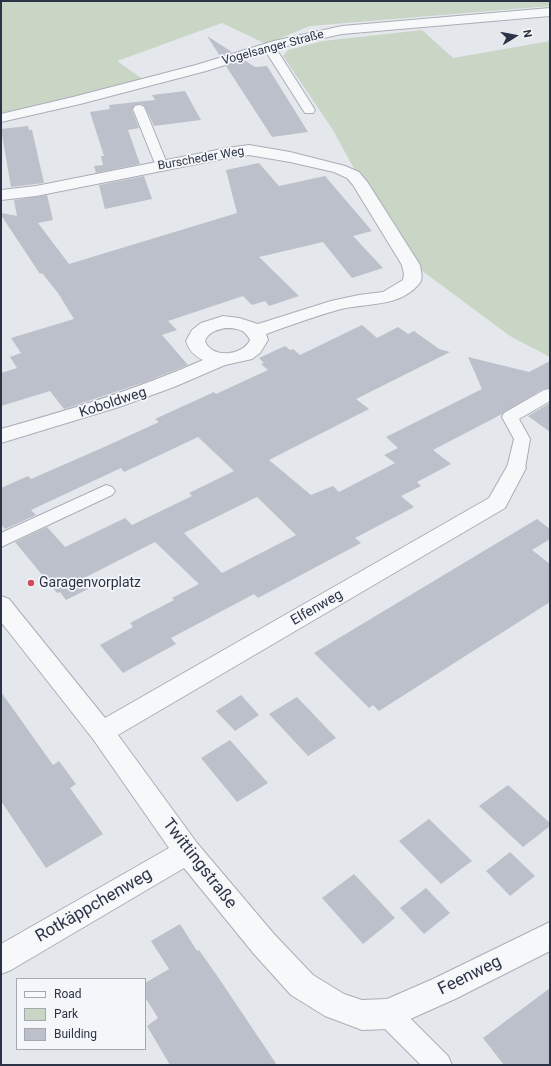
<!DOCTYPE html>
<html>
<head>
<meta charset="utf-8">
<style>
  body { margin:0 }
  #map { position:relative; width:551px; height:1066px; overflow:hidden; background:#e4e7ec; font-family:Roboto,sans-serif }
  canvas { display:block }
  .frame { position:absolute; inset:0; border:2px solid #2b3445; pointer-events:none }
  .legend { position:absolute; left:16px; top:978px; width:130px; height:72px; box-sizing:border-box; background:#f4f6f9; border:1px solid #a4a8b1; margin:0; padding:5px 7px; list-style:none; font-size:12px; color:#2b3445 }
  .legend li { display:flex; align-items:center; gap:8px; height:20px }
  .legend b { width:20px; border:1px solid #a4a8b1 }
  .north { position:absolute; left:495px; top:16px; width:40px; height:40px; -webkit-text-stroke:3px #f4f6f9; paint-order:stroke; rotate:79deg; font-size:11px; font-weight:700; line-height:16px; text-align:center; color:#2b3445 }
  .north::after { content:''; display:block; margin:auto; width:14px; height:18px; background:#2b3445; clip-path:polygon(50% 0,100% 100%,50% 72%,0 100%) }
</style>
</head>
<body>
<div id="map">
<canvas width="551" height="1066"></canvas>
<div class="frame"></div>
<ul class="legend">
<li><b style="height:5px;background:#f7f8fa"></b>Road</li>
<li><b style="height:11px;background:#c9d6c5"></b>Park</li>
<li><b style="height:11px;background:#bbc0ca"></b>Building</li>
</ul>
<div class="north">N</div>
</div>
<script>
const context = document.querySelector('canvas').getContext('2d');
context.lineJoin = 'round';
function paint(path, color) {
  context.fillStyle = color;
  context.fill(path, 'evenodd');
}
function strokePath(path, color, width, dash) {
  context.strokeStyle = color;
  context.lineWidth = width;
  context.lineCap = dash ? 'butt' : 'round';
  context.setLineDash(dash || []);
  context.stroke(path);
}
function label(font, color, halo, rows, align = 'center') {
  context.font = font + ' Roboto,sans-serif';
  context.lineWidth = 3.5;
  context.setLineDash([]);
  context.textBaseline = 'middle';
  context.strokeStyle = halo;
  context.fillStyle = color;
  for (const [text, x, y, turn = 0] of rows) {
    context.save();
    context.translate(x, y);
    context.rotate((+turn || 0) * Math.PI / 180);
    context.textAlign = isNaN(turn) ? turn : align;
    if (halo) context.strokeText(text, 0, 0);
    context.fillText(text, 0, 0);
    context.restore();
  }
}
const green = new Path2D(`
  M1,1H550V6L310,26L266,44L222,23L117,61L144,80L75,98L1,113Z
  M422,30L453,58L550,41V357L510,336L417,267L357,174L333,130L283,56L288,50L323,41Z`);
const building = new Path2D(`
  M207,36L232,52L220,56Z
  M244,60L255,67L267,66L308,132L272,137L226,66Z
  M185,91L201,120L154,126L144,105L139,104L135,105L132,110L139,128L128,130L140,164L96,173L94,166L103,165L101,156H104L90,112L110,109L109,105L155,100L152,95Z
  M28,126L29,130H32L44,183L11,187L1,129Z
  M259,163L279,186L325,176L372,231L353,236L383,268L352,278L323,242L259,257L299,296L269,306L265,301L252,305L243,296L168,321L177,330L162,335L188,365L145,382L64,409L50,391L1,406V373L17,368L10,357L21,353L11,338L74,319L58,293L42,273L40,274L1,215V213L17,216L14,200L47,195L53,220L38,223L69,264L237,213L226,170Z
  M144,176L152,199L105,209L99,185Z
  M362,325L377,338L398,327L408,334L414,331L439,349L450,352L356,399L369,409L269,460L311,495L333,486L339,492L395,463L384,455L398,448L386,437L482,389L468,357L529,372L550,361V388L543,389L502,414L433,450L451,464L417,482L421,486L401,496L414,507L355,538L361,543L258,598L254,594L171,638L176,644L123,673L100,645L133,627L130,623L174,600L172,598L199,584L155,542L80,580L88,589L66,600L60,592L57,593L15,542L47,527L65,547L125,518L132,525L192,496L189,493L234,471L198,437L124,472L121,468L31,510L36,515L5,529L1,524V488L28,476L31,479L102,448L159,422L155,419L214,392L216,394L268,370L261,364L264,363L259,358L285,346L290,350L293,349L300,355ZM257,497L296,535L222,573L184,533Z
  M550,403V432L528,416Z
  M537,519L550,529V539L532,550L550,564V602L379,711L373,705L369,708L314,653Z
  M1,692L53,765L59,761L76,784L70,788L103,834L46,868L1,801Z
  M241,695L259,715L235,731L216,711Z
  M297,697L336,738L308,756L269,714Z
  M230,740L268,783L237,802L201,758Z
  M508,785L550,823V826L523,847L479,806Z
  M429,819L472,861L441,884L399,841Z
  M510,852L535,876L510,896L486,871Z
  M354,874L395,918L363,944L322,898Z
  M426,888L450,913L424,934L400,908Z
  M180,924L197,951L199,950L220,980L277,1065H170L147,1026L158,1018L145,997V983L169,969L151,941Z
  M550,988V1065H504L483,1038Z`);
const service = new Path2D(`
  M269,44L275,47L315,110L313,113H305L303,110L263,47Z
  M139,105L143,106L145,109L168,166L167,169H157L156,166L133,109L135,106Z
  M550,389V401L519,419L530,439L525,468L522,472L516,474L510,472L507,468L514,439L502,417L504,413L544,390Z
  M106,485L112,487L115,491L112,495L1,547V533Z
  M388,1002L397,1005L448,1056L452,1065H421L379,1023L376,1014L379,1005Z`);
const minor = new Path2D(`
  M249,145L290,152L345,166L359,172L368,183L420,265C421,272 424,280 418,285C399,307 367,303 341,309C316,316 291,325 266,334L268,340L260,353L252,359L225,365L174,387L119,407L1,443V429C70,410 138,389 203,360C194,356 189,350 186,341L192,330L201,323L217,318L223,316L239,318L258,324L331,301L359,295L383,292L403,280L404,274L402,265L353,185L347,178L334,172L290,162L249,155L227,158L36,196L1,200V190L36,186L227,148ZM225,328C236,328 245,329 250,340C243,356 211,359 205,341C208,332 217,330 225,328Z
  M516,461L523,463L526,468L505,508L118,735L197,843L274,934L313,975L344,994L362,1000L387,999L433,979L550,922V951L455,999L399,1024L388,1029L362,1030L325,1016L291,995L254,954L184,868L11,970L1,974V944L169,848L93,739L1,622V596L9,599L105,718L489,498L509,463Z`);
const tertiary = new Path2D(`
  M550,8V16L342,34L282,47L206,71L80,104L1,122V114L73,97L196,65L274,41L342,26Z`);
const markers = [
  [31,583,4,"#d1495b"]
];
const farStreetnames = [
  ["Vogelsanger Straße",273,48,-15],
  ["Burscheder Weg",201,159,-10]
];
const streetNames = [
  ["Koboldweg",113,403,-18],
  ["Elfenweg",317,608,-30]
];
const poiNames = [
  ["Garagenvorplatz",39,583]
];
const nearStreetnames = [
  ["Twittingstraße",199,864,52],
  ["Rotkäppchenweg",94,906,-30],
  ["Feenweg",470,976,-26]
];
paint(green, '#c9d6c5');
paint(building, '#bbc0ca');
strokePath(service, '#a9aeb7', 2);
strokePath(minor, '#a9aeb7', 2);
strokePath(tertiary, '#a9aeb7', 2);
paint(service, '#f7f8fa');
paint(minor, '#f7f8fa');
paint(tertiary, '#f7f8fa');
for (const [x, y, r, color] of markers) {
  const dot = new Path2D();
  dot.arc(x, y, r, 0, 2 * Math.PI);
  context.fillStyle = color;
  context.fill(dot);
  strokePath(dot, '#f4f6f9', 1.5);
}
label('12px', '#2b3445', '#f4f6f9', farStreetnames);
label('14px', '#2b3445', '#f4f6f9', streetNames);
label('14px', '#2b3445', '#f4f6f9', poiNames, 'left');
label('17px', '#2b3445', '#f4f6f9', nearStreetnames);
</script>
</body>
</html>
